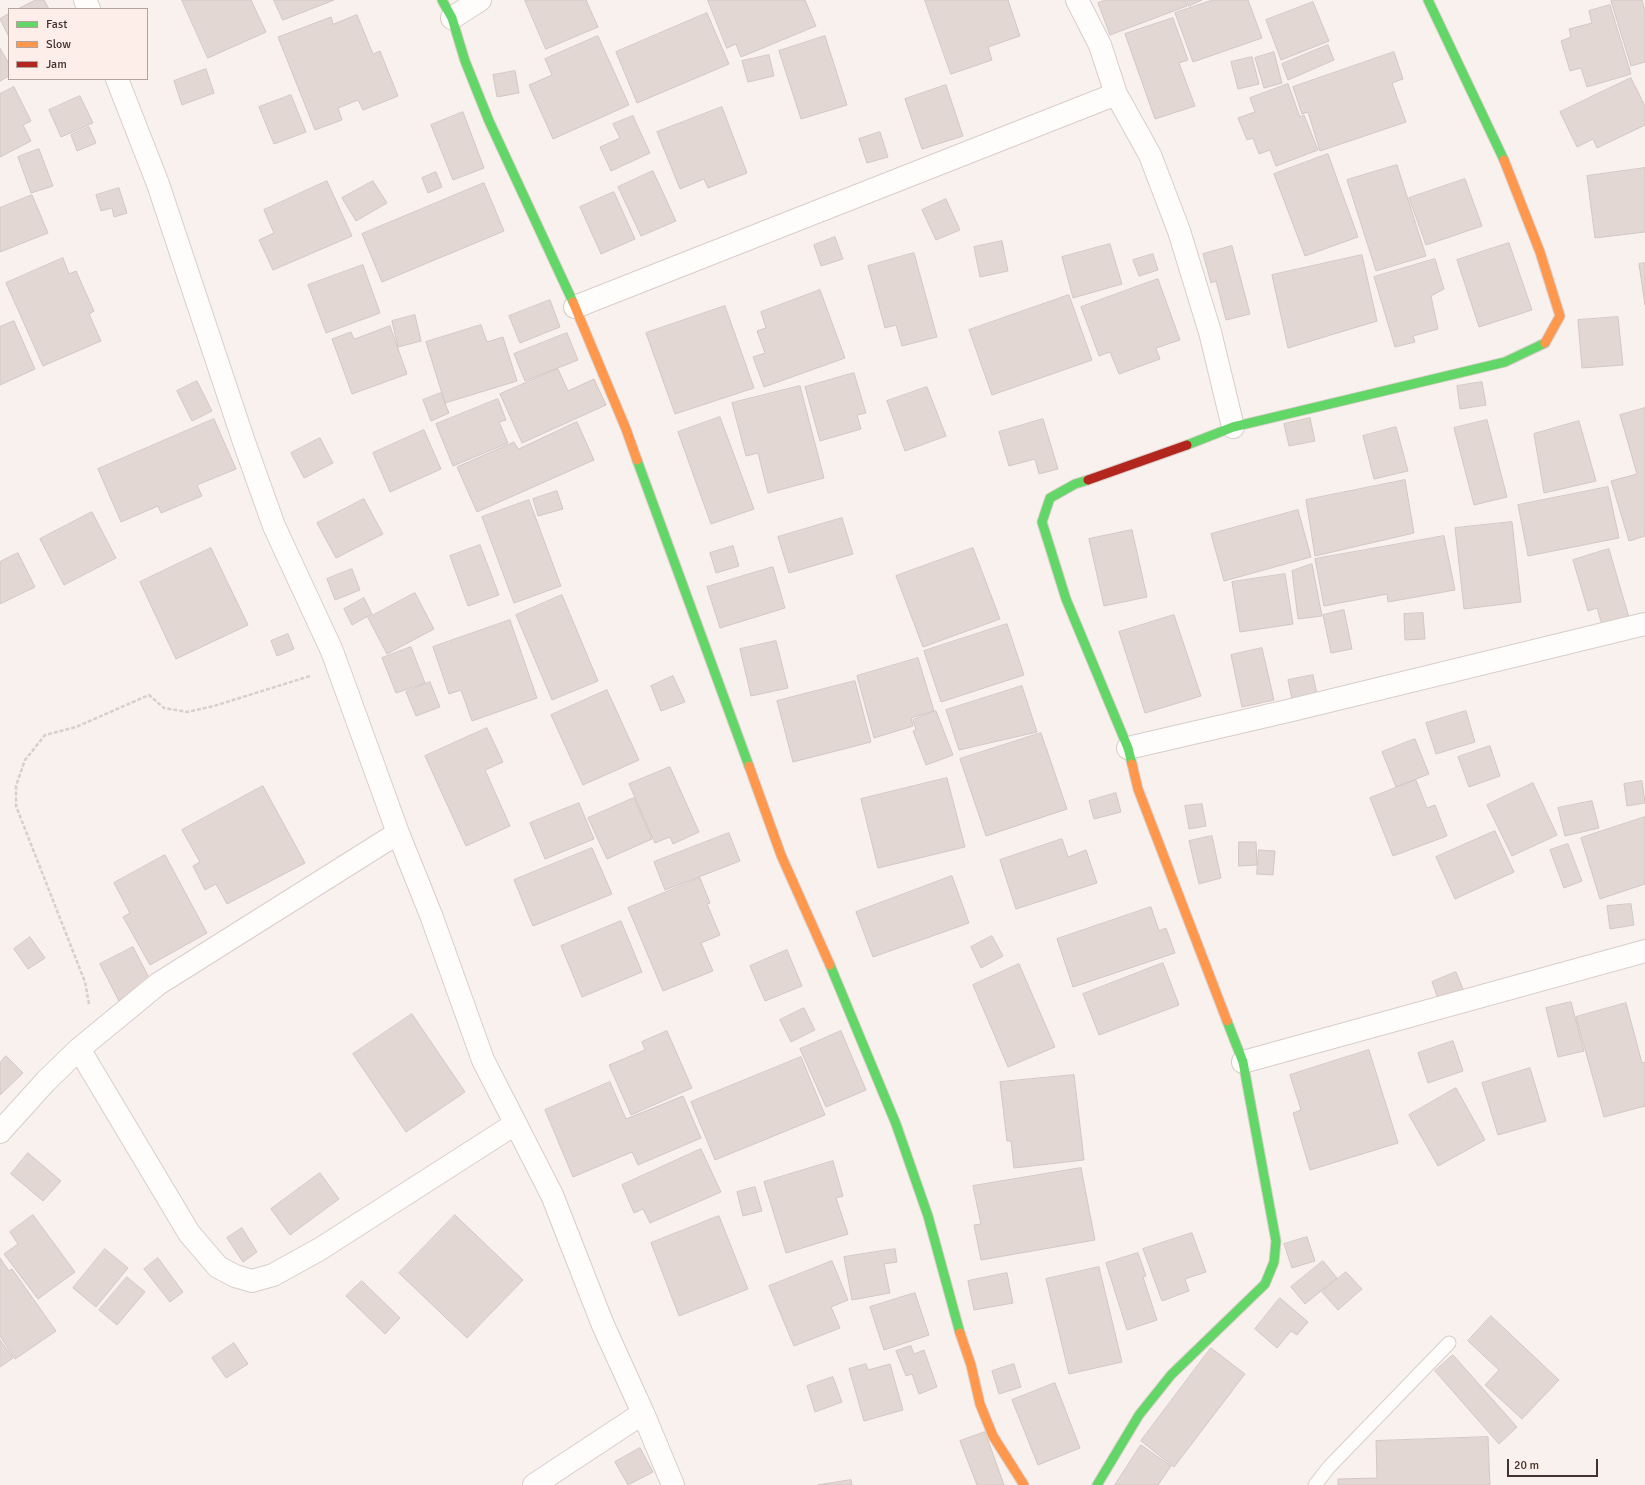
<!DOCTYPE html>
<html>
<head>
<meta charset="utf-8">
<style>
  body { margin:0 }
  #map { position:relative; width:1645px; height:1485px; overflow:hidden; background:#f9f1ee; font-family:Signika,sans-serif }
  canvas { display:block }
  .legend { position:absolute; left:8px; top:8px; width:140px; height:72px; box-sizing:border-box; background:#feeee9; border:1px solid #b2a39e; margin:0; padding:5px 7px; list-style:none; font-size:12px; color:#41322d }
  .legend li { display:flex; align-items:center; gap:8px; height:20px }
  .legend b { width:20px; border:1px solid #b2a39e }
  .scale { position:absolute; left:1507px; top:1459px; width:91px; height:18px; box-sizing:border-box; border:2px solid #41322d; border-top:0; padding-left:5px; font-size:12px; line-height:14px; white-space:nowrap; color:#41322d; -webkit-text-stroke:3px #feeee9; paint-order:stroke }
</style>
</head>
<body>
<div id="map">
<canvas width="1645" height="1485"></canvas>
<ul class="legend">
<li><b style="height:5px;background:#63d668"></b>Fast</li>
<li><b style="height:5px;background:#ff974d"></b>Slow</li>
<li><b style="height:5px;background:#b3261e"></b>Jam</li>
</ul>
<div class="scale">20 m</div>
</div>
<script>
const context = document.querySelector('canvas').getContext('2d');
context.lineJoin = 'round';
function paint(path, color) {
  context.fillStyle = color;
  context.fill(path, 'evenodd');
}
function strokePath(path, color, width, dash) {
  context.strokeStyle = color;
  context.lineWidth = width;
  context.lineCap = dash ? 'butt' : 'round';
  context.setLineDash(dash || []);
  context.stroke(path);
}
const building = new Path2D(`
  M36,0H44L49,9H18Z
  M182,0H251L266,32L208,58Z
  M274,0H334L283,20Z
  M525,0H586L598,27L546,49Z
  M708,0H805L816,26L741,57L736,44L727,48Z
  M925,0H1008L1020,36L988,47L992,60L951,74Z
  M1106,0H1185L1187,6L1110,35L1098,3Z
  M1187,0H1202L1189,6Z
  M1213,0H1248L1262,38L1193,62L1175,13Z
  M1614,0H1642L1645,11V62L1631,66L1611,1Z
  M1313,2L1329,41L1281,60L1266,20Z
  M1610,5L1631,74L1587,87L1581,68L1570,71L1561,41L1571,37L1569,29L1592,23L1589,11Z
  M707,13L729,64L637,103L616,52Z
  M9,14V37L0,19Z
  M357,15L373,54L380,51L398,96L363,110L358,100L338,108L342,120L315,130L278,37L331,17L333,24Z
  M1173,18L1188,60L1179,63L1195,106L1155,119L1125,34Z
  M598,36L629,105L553,139L529,85L552,75L545,59Z
  M825,36L847,105L801,119L779,51Z
  M1328,45L1334,60L1288,80L1282,64Z
  M0,48L9,64V76L0,81Z
  M1274,52L1282,83L1264,88L1255,58Z
  M1394,52L1403,79L1392,83L1406,122L1320,151L1308,112L1302,114L1293,87Z
  M769,55L774,76L748,82L742,61Z
  M1252,57L1259,84L1238,89L1231,62Z
  M206,69L214,93L182,105L174,81Z
  M515,71L519,93L497,97L493,75Z
  M1631,78L1645,106V125L1597,148L1593,139L1577,147L1560,112Z
  M1288,84L1300,117L1304,115L1318,150L1276,166L1270,150L1259,154L1253,138L1247,140L1238,118L1255,112L1250,98Z
  M946,85L963,136L922,149L905,99Z
  M14,87L31,121L23,125L31,141L0,157V94Z
  M291,95L306,132L274,144L259,107Z
  M80,96L93,123L61,137L49,110Z
  M722,107L747,173L708,188L704,179L680,189L657,132Z
  M463,112L484,168L453,180L431,125Z
  M633,116L650,153L611,171L600,147L620,138L613,124Z
  M89,127L96,143L77,151L71,135Z
  M880,132L888,157L867,163L859,139Z
  M39,149L53,186L31,193L18,157Z
  M1328,154L1358,237L1305,256L1274,174Z
  M1397,165L1426,256L1376,271L1347,180Z
  M1645,168V232L1595,238L1587,176Z
  M653,171L676,221L641,236L618,187Z
  M436,172L442,187L428,193L422,178Z
  M1465,179L1482,226L1426,245L1409,198Z
  M327,181L352,236L273,270L259,240L274,233L264,210Z
  M373,181L387,203L356,221L342,198Z
  M484,183L504,231L382,282L362,234Z
  M119,188L127,213L114,217L112,208L101,211L96,195Z
  M614,192L635,239L601,254L580,207Z
  M32,195L48,233L0,252V208Z
  M946,199L960,230L936,240L922,210Z
  M835,237L843,259L821,266L814,245Z
  M1002,241L1008,271L980,277L974,247Z
  M1509,243L1532,310L1479,327L1457,260Z
  M1110,244L1122,284L1073,298L1062,257Z
  M1232,246L1250,314L1226,320L1216,281L1211,283L1203,254Z
  M914,253L937,337L902,346L896,325L885,328L868,266Z
  M1153,254L1158,270L1139,276L1133,260Z
  M1362,255L1377,321L1288,348L1272,275Z
  M63,258L69,274L76,271L94,311L89,314L101,341L43,366L6,283Z
  M1435,259L1444,289L1431,296L1438,329L1413,336L1415,342L1395,347L1374,277Z
  M1645,263V305L1639,264Z
  M363,265L380,313L326,333L308,285Z
  M1158,279L1180,340L1156,348L1160,359L1119,374L1110,352L1099,356L1081,307Z
  M820,290L845,358L764,387L753,357L765,353L757,331L766,328L761,312Z
  M1069,295L1092,360L992,395L969,330Z
  M550,300L560,327L520,343L509,316Z
  M725,306L754,388L675,414L646,333Z
  M415,315L421,341L398,347L392,321Z
  M1618,317L1623,365L1582,368L1578,320Z
  M14,321L35,369L0,385V327Z
  M481,325L487,342L503,337L517,381L445,403L426,342Z
  M390,326L407,374L352,394L332,339L351,332L354,339Z
  M567,333L578,360L525,381L514,354Z
  M558,369L568,391L594,379L606,405L522,443L500,394Z
  M854,373L866,413L857,415L861,429L820,441L805,387Z
  M197,381L212,411L192,421L177,391Z
  M1482,382L1486,405L1460,409L1457,386Z
  M800,386L824,478L768,493L758,453L746,456L732,403Z
  M927,387L946,436L905,451L887,401Z
  M441,393L449,413L431,421L423,400Z
  M498,399L506,420L499,422L508,443L453,466L436,424Z
  M1645,408V536L1629,541L1611,481L1637,474L1620,415Z
  M720,417L754,509L711,524L678,432Z
  M1310,418L1315,441L1289,446L1284,424Z
  M214,419L236,469L197,485L202,496L161,513L158,506L121,522L98,469Z
  M1043,419L1058,469L1039,474L1035,459L1009,466L999,432Z
  M1487,420L1507,497L1474,505L1454,428Z
  M1579,421L1596,481L1544,493L1534,434Z
  M577,422L594,460L477,512L457,467L514,442L518,449Z
  M1396,427L1408,471L1374,479L1363,436Z
  M424,430L441,469L390,492L373,453Z
  M320,438L333,463L304,478L291,453Z
  M1405,480L1414,533L1315,556L1306,500Z
  M1608,487L1619,538L1528,556L1518,505Z
  M557,491L563,509L538,516L533,499Z
  M364,499L383,534L336,558L317,523Z
  M529,500L561,586L514,603L482,517Z
  M1298,510L1311,557L1224,581L1211,534Z
  M92,512L116,558L64,585L40,539Z
  M842,518L853,554L789,573L778,537Z
  M1512,522L1521,602L1464,609L1455,528Z
  M1132,530L1147,597L1104,606L1089,539Z
  M1444,536L1455,590L1388,602L1387,594L1324,606L1315,559Z
  M480,545L499,595L468,606L450,556Z
  M733,546L739,566L716,573L710,553Z
  M211,548L248,625L176,659L140,582Z
  M973,548L1000,619L923,647L896,576Z
  M1609,549L1630,621L1603,628L1597,608L1588,611L1573,560Z
  M18,553L35,587L0,604V562Z
  M1312,564L1322,616L1298,619L1292,571Z
  M773,567L785,608L720,628L707,587Z
  M352,569L360,590L335,600L327,579Z
  M1285,574L1293,624L1240,632L1232,582Z
  M415,593L434,629L387,654L368,618Z
  M562,595L598,681L552,700L516,615Z
  M364,598L372,614L352,625L344,609Z
  M1344,610L1352,649L1331,653L1323,615Z
  M1423,613L1425,639L1405,640L1404,614Z
  M1174,615L1201,696L1145,713L1119,632Z
  M510,620L537,698L472,721L461,690L449,694L433,647Z
  M1007,624L1024,675L941,702L924,651Z
  M288,634L294,649L277,656L271,641Z
  M776,641L788,688L751,696L740,649Z
  M411,647L425,683L396,693L382,658Z
  M1262,648L1274,700L1242,707L1231,655Z
  M918,658L934,711L911,718L913,726L874,738L857,676Z
  M1313,675L1318,699L1293,704L1288,680Z
  M673,676L685,702L661,711L651,686Z
  M855,681L871,742L793,762L777,701Z
  M430,682L440,707L416,716L406,692Z
  M1022,686L1037,732L959,750L946,710Z
  M607,690L639,760L583,785L551,715Z
  M936,711L953,755L926,765L913,731L916,730L913,720Z
  M1466,711L1475,742L1436,754L1426,723Z
  M487,728L503,762L485,770L510,826L466,846L425,756Z
  M1041,733L1067,809L986,836L960,759Z
  M1415,739L1429,774L1396,787L1382,752Z
  M1490,746L1500,776L1469,787L1458,757Z
  M670,767L699,832L673,844L670,837L655,843L629,784Z
  M947,778L965,847L878,868L861,799Z
  M1416,780L1427,808L1435,805L1447,836L1393,856L1370,798Z
  M1642,781L1645,803L1627,806L1624,784Z
  M1533,783L1557,835L1512,856L1487,805Z
  M263,786L305,863L227,904L216,884L205,890L193,866L200,862L182,830Z
  M1116,793L1121,812L1094,819L1089,801Z
  M634,798L652,839L607,859L588,818Z
  M1592,801L1599,828L1565,836L1558,808Z
  M579,803L594,839L545,859L530,823Z
  M1202,804L1206,826L1189,829L1185,806Z
  M1645,817V884L1600,899L1581,838Z
  M1495,831L1514,872L1455,899L1436,857Z
  M729,833L740,861L665,890L654,862Z
  M1212,836L1221,878L1199,884L1189,841Z
  M1062,839L1068,857L1086,850L1097,883L1016,909L1000,860Z
  M1239,842H1256L1257,865L1239,866Z
  M1568,844L1582,881L1564,888L1550,850Z
  M592,848L612,894L533,926L514,880Z
  M1259,850L1275,851L1273,875L1257,874Z
  M165,855L207,933L150,965L123,917L130,913L114,883Z
  M952,876L969,923L873,957L856,912Z
  M700,878L710,903L707,904L720,935L701,943L713,971L663,991L628,908Z
  M1631,904L1634,925L1610,929L1607,906Z
  M1151,907L1159,931L1166,928L1175,953L1073,987L1057,939Z
  M621,921L642,972L582,997L561,946Z
  M992,936L1003,956L981,968L971,947Z
  M30,937L45,958L28,969L14,949Z
  M133,947L153,985L120,1003L100,964Z
  M787,950L802,986L765,1001L750,966Z
  M1163,963L1179,1005L1099,1035L1083,994Z
  M1019,964L1055,1047L1008,1067L973,985Z
  M1456,972L1465,994L1440,1004L1432,982Z
  M1571,1002L1584,1051L1558,1057L1546,1008Z
  M1626,1003L1642,1063L1645,1062V1106L1604,1117L1576,1017Z
  M804,1008L815,1030L791,1042L780,1020Z
  M412,1014L465,1092L406,1132L353,1054Z
  M667,1031L692,1088L631,1115L609,1065L645,1050L642,1042Z
  M841,1031L866,1090L826,1107L800,1049Z
  M1453,1041L1463,1071L1428,1083L1418,1053Z
  M1369,1050L1398,1143L1310,1170L1293,1113L1301,1110L1290,1075Z
  M6,1056L23,1073L0,1095V1063Z
  M801,1057L825,1115L715,1160L691,1102Z
  M1530,1068L1546,1121L1498,1135L1482,1083Z
  M1074,1075L1084,1160L1014,1168L1011,1141H1007L1000,1082Z
  M610,1082L626,1119L683,1096L701,1138L638,1165L632,1152L573,1177L545,1110Z
  M1456,1088L1485,1140L1438,1166L1409,1115Z
  M701,1149L721,1192L650,1223L643,1209L634,1213L622,1185Z
  M28,1153L61,1181L43,1201L11,1174Z
  M833,1161L843,1196L836,1198L848,1234L786,1253L764,1182Z
  M1081,1168L1095,1240L981,1260L974,1225L981,1224L973,1186Z
  M320,1173L339,1199L290,1235L271,1209Z
  M755,1187L762,1211L743,1216L737,1192Z
  M33,1215L75,1272L38,1299L4,1254L18,1244L10,1232Z
  M455,1215L523,1280L467,1338L399,1273Z
  M719,1216L748,1289L679,1316L651,1243Z
  M242,1228L257,1252L243,1262L227,1238Z
  M1192,1233L1206,1272L1185,1279L1189,1291L1162,1301L1143,1249Z
  M1307,1237L1315,1261L1292,1268L1284,1244Z
  M105,1249L128,1268L96,1307L73,1288Z
  M895,1249L897,1262L884,1264L890,1293L852,1300L844,1257Z
  M1138,1253L1146,1276L1143,1277L1157,1320L1127,1330L1106,1263Z
  M0,1258L9,1271L12,1269L56,1331L15,1359L0,1336Z
  M158,1258L183,1292L170,1302L144,1269Z
  M832,1261L848,1300L831,1307L840,1328L794,1346L769,1286Z
  M1323,1261L1337,1278L1305,1304L1291,1287Z
  M1099,1267L1122,1362L1069,1374L1046,1279Z
  M1346,1272L1362,1289L1338,1310L1322,1292Z
  M1007,1273L1013,1303L974,1310L968,1281Z
  M127,1277L145,1292L117,1325L99,1310Z
  M362,1281L400,1318L385,1334L346,1296Z
  M915,1293L929,1335L884,1350L870,1307Z
  M1280,1298L1308,1322L1297,1335L1291,1331L1277,1348L1255,1329Z
  M1491,1316L1559,1380L1522,1419L1485,1385L1499,1370L1468,1341Z
  M0,1340L13,1358L0,1367Z
  M234,1343L248,1364L226,1378L212,1358Z
  M911,1346L914,1354L924,1350L937,1387L919,1394L912,1374L906,1376L896,1351Z
  M1211,1348L1245,1374L1174,1467L1141,1441Z
  M1453,1355L1517,1427L1499,1444L1435,1371Z
  M866,1364L868,1370L890,1364L903,1410L864,1421L849,1369Z
  M1014,1364L1021,1387L999,1394L992,1371Z
  M833,1377L842,1402L815,1412L807,1386Z
  M1055,1383L1080,1448L1038,1465L1012,1400Z
  M985,1432L1004,1485H977L960,1441Z
  M1488,1437L1490,1485H1338V1479L1377,1478L1376,1441Z
  M1141,1445L1171,1466L1158,1485H1115Z
  M640,1448L653,1472L628,1485L615,1462Z
  M851,1480L852,1485H818Z`);
const path = new Path2D(`
  M89,1004L85,982L16,806V786L25,760L45,735L76,727L149,695L164,708L187,712L214,706L310,676`);
const lane = new Path2D(`
  M1315,1485L1329,1467L1449,1343`);
const street = new Path2D(`
  M85,0L89,9
  M1077,0L1100,45L1116,94L1150,155L1179,231L1210,332L1233,427
  M452,18L480,0
  M117,79L158,184L244,442L274,526L332,651L398,833L431,915L483,1060L552,1195L603,1325L643,1413L673,1485
  M575,307L1116,94
  M1128,748L1292,710L1645,624
  M79,1049L189,1233L218,1267L235,1276L252,1281L273,1275L320,1249L515,1124
  M1243,1062L1645,951
  M0,1132L46,1081L79,1049L158,984L398,833
  M534,1485L643,1413`);
const fast = new Path2D(`
  M442,0L452,18L465,61L489,121L573,302
  M1428,0L1504,160
  M1187,445L1233,427L1505,362L1545,343
  M637,460L749,766
  M1088,480L1075,484L1050,498L1042,522L1066,599L1128,748L1132,764
  M830,965L896,1124L928,1216L960,1333
  M1097,1485L1139,1415L1171,1375L1265,1284L1274,1262L1276,1241L1243,1062L1227,1021`);
const slow = new Path2D(`
  M1504,160L1540,252L1560,316L1545,343
  M573,302L626,429L637,460
  M1132,764L1138,789L1227,1021
  M749,766L781,855L830,965
  M960,1333L971,1365L980,1404L993,1436L1024,1485`);
const jam = new Path2D(`
  M1088,480L1187,445`);
paint(building, '#e2d7d3');
strokePath(building, '#d2c7c3', 1);
strokePath(lane, '#d9cdc9', 15);
strokePath(street, '#d9cdc9', 24);
strokePath(fast, '#d9cdc9', 11);
strokePath(slow, '#d9cdc9', 11);
strokePath(jam, '#d9cdc9', 11);
strokePath(path, '#d4d0ce', 2.5, [4, 2]);
strokePath(lane, '#fefdfc', 13);
strokePath(street, '#fefdfc', 22);
strokePath(fast, '#63d668', 9);
strokePath(slow, '#ff974d', 9);
strokePath(jam, '#b3261e', 9);
</script>
</body>
</html>
